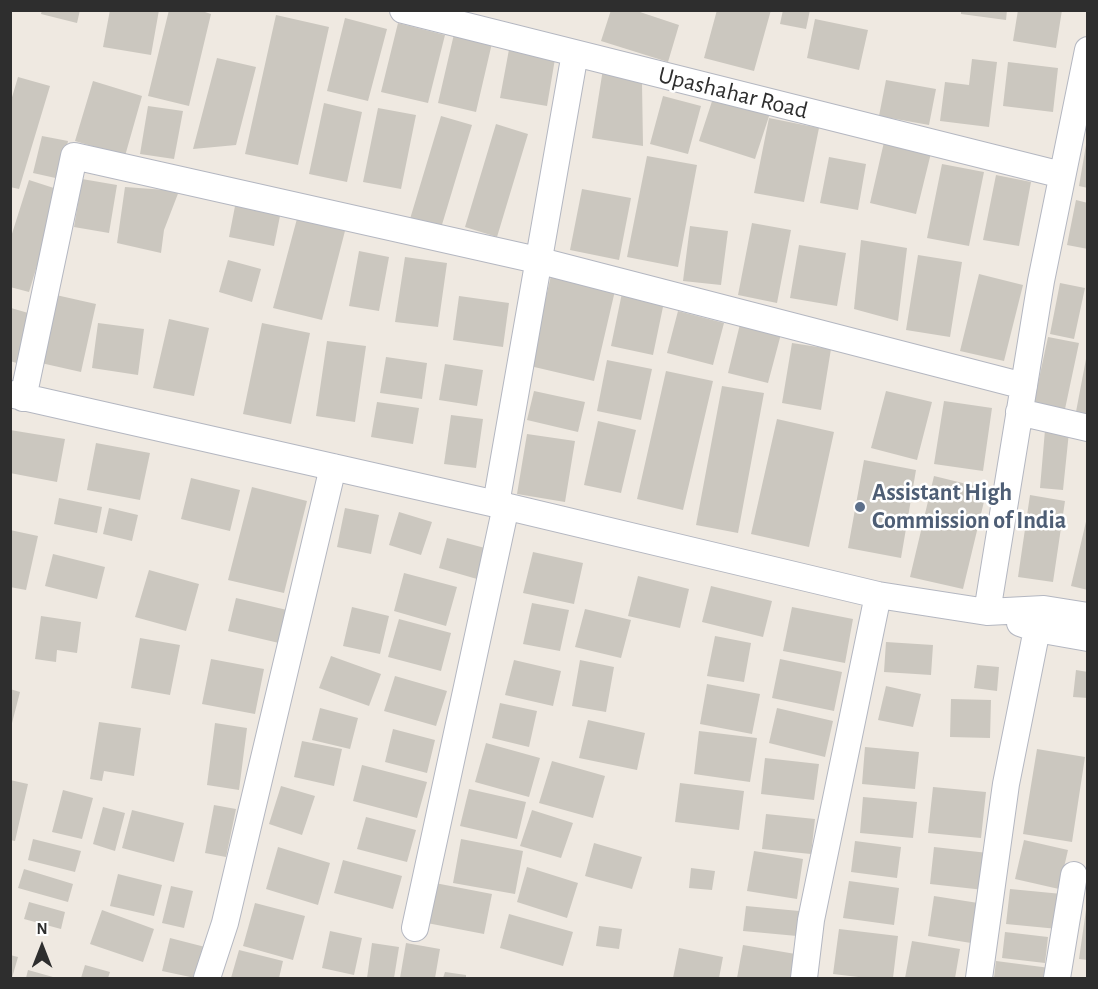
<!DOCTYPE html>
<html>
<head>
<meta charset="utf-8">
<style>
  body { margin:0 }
  #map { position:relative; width:1098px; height:989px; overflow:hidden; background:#efe9e1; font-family:"Alegreya Sans",sans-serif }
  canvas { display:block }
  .frame { position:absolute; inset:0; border:12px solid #2e2e2e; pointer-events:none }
  .north { position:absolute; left:12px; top:917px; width:60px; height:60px; -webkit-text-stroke:4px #fff; paint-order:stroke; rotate:0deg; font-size:16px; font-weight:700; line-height:24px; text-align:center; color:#2e2e2e }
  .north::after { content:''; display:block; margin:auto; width:21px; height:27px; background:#2e2e2e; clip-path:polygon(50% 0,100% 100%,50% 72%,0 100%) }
</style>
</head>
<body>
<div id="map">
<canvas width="1098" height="989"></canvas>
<div class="frame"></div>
<div class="north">N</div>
</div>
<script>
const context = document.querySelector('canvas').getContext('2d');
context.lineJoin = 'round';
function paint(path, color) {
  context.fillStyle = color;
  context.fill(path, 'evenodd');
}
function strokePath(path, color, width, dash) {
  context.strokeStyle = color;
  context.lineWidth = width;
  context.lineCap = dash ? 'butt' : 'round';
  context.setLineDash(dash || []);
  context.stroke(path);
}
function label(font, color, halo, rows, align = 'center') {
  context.font = font + ' "Alegreya Sans",sans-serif';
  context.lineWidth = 5;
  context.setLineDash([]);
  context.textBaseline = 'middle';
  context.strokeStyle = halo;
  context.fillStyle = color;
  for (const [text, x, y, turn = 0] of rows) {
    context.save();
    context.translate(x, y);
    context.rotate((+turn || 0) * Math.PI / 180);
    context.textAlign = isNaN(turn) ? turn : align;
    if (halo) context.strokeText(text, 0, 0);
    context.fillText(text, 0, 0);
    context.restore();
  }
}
const building = new Path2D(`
  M42,10H80L77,23L41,14Z
  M110,10H159L151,55L103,47Z
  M169,10H199L211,14L189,106L148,96Z
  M611,10H634L679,25L668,62L601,41Z
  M717,10H771L754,71L704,58Z
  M783,10H810L806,29L780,24Z
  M961,10H1007L1006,20L961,14Z
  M1018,10H1062L1056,48L1013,41Z
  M276,15L329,27L298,165L245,154Z
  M345,18L387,29L368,101L327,91Z
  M815,19L868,30L859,70L807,58Z
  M398,23L445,35L428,103L381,92Z
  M454,34L492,43L476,112L438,103Z
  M510,44L556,53L547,106L500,98Z
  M217,58L256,67L236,145L193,149Z
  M972,59L997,62L989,127L940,121L945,82L969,85Z
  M1008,62L1058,68L1053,112L1003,106Z
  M603,69L642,83L643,146L592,138Z
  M18,77L50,86L19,189L10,187V104Z
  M886,80L936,89L929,125L879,116Z
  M93,81L142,96L125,156L75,141Z
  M716,89L772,107L755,159L699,141Z
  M663,96L701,106L688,154L650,144Z
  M324,103L362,112L347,182L309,174Z
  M148,106L183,111L174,159L140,154Z
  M378,108L416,115L401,189L363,182Z
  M441,116L472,125L441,228L410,219Z
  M769,118L819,128L804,202L754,193Z
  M496,124L528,134L497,237L465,227Z
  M42,136L68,141L60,179L33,173Z
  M884,142L931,153L916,214L870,203Z
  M1086,145H1088V188L1079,186Z
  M647,156L697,165L678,267L627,257Z
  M829,157L866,164L858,210L820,203Z
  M942,164L984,172L969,246L927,238Z
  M996,175L1031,182L1019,246L983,240Z
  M82,179L117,185L109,233L74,227Z
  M29,180L60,190L29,292L10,287V240Z
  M125,187L179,191L164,230L161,253L117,243Z
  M582,189L631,198L619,260L570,250Z
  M1076,200L1088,203V249L1067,245Z
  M236,201L281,211L274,246L229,237Z
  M298,215L346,227L322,320L273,308Z
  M752,223L791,230L777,303L738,295Z
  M690,226L728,231L721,285L683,281Z
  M861,240L907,248L898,321L854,309Z
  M799,245L846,253L837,306L790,298Z
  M359,251L389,257L379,311L349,306Z
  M918,255L962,262L950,337L906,330Z
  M405,257L447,263L438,327L395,322Z
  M228,260L261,269L252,302L219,292Z
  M553,267L617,282L594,381L530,366Z
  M979,274L1023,285L1004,361L960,351Z
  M1060,283L1085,288L1074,339L1050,334Z
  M622,293L664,302L653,355L611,346Z
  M56,295L96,304L81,372L41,363Z
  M459,296L509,303L503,347L453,340Z
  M11,308L35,315L20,364L10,361Z
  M678,311L724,323L713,365L667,353Z
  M169,319L209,328L194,396L153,388Z
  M98,323L144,329L138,375L92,368Z
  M262,323L310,333L291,424L243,414Z
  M740,324L781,334L768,383L728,373Z
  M1048,337L1079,343L1065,409L1034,402Z
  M327,341L366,346L355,422L316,416Z
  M792,343L831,349L821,410L782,403Z
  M386,357L427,363L422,399L380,393Z
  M1086,359H1088V419L1075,417Z
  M607,360L652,369L641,420L597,411Z
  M445,364L483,370L477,406L439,400Z
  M666,371L713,381L683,510L637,499Z
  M722,386L764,393L738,533L696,525Z
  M534,391L585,402L578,432L527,420Z
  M886,391L932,402L917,460L871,448Z
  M944,401L992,408L983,471L934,464Z
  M377,402L419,408L413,444L371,437Z
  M451,415L483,419L476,468L444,464Z
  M777,419L834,432L809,547L751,534Z
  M598,421L636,430L621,493L584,485Z
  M10,430L65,439L57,482L10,473Z
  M1045,430L1069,432L1063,490L1040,488Z
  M527,434L575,441L565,502L517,494Z
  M96,443L150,453L140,500L87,490Z
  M864,460L916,470L901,558L848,548Z
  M934,476L987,489L963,589L910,577Z
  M191,478L240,490L230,531L181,519Z
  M252,487L307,501L284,593L228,580Z
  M1030,495L1065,501L1053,582L1018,577Z
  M59,498L102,507L97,533L54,524Z
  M109,508L138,515L132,541L103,534Z
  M345,508L379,515L371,554L337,547Z
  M399,512L432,522L421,555L389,545Z
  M1088,513V590L1071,586Z
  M10,530L38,536L26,590L10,587Z
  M447,538L485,548L477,579L439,568Z
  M533,552L583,563L574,604L523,593Z
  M53,554L105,567L97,599L45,586Z
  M149,570L199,584L186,631L135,617Z
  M404,573L457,587L446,626L394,611Z
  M638,576L689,589L680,628L628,616Z
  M711,586L772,601L763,637L702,622Z
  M236,598L287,610L279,643L228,631Z
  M532,603L569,610L560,651L523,644Z
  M352,607L389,616L380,654L343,646Z
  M792,607L853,619L845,663L783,651Z
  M585,609L631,620L621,658L575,647Z
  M41,616L81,622L77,653L57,650L56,662L35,659Z
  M399,619L451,633L441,671L388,657Z
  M715,636L751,643L744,682L707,676Z
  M140,638L180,645L170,695L131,688Z
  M886,642L933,645L931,675L884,672Z
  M331,656L381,674L369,706L319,688Z
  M211,659L264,669L255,714L202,704Z
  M780,659L842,672L834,711L772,698Z
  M514,660L561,671L553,706L505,695Z
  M580,660L614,667L606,712L572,706Z
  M977,665L999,667L997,691L974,688Z
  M1076,670L1088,672V698L1073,697Z
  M395,676L447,691L436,726L384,711Z
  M707,684L760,694L752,734L700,724Z
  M886,686L921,694L913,727L878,720Z
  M10,689L20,692L11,727L10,726Z
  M951,699L991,700L990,738L950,737Z
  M500,703L537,711L529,747L492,738Z
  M320,708L358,718L350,749L312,740Z
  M777,708L833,721L825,757L769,743Z
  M588,720L645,733L637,770L579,758Z
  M99,722L141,728L134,776L104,771L102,781L90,779Z
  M215,723L247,728L239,790L207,785Z
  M393,729L435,740L427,773L385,762Z
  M699,731L757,738L750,782L694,774Z
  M302,741L342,749L334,786L294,777Z
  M486,743L540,758L529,797L475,782Z
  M865,747L919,752L915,789L862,784Z
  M1037,749L1085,757L1072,842L1023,834Z
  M765,758L819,764L814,800L761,794Z
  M552,761L605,776L593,818L539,803Z
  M362,765L427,782L417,818L353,801Z
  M10,780L28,784L15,841L10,840Z
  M680,783L744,791L739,830L675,822Z
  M281,786L315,796L302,835L269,824Z
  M933,787L986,792L981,838L928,833Z
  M469,789L526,802L517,839L460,826Z
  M63,790L93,798L82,839L52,832Z
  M863,797L917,802L913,838L860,833Z
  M214,805L236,809L226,857L205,853Z
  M103,807L125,813L115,851L93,844Z
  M132,810L184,823L174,862L122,848Z
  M532,810L573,823L561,858L520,846Z
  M766,814L815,819L811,854L762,849Z
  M366,817L416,830L407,862L357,849Z
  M33,839L81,851L75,872L28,860Z
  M461,839L523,851L515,894L453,883Z
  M1024,840L1068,850L1059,889L1015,879Z
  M855,841L901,847L897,878L851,872Z
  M594,843L642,857L632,889L585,876Z
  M278,847L330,863L318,905L266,889Z
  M934,847L988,853L984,890L930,884Z
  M754,851L803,859L797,899L747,891Z
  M343,860L402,876L393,909L334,893Z
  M527,867L578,883L567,918L517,902Z
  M691,868L715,871L712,890L689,888Z
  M24,869L73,884L68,902L18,888Z
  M118,874L162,885L154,916L110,906Z
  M849,881L899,888L894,925L843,918Z
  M435,883L492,894L484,934L427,923Z
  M171,886L193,891L184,928L162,923Z
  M1010,889L1062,894L1058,929L1006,924Z
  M934,896L978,903L971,943L928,936Z
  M29,902L65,912L61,929L24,919Z
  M255,903L305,916L293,960L243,946Z
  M746,906L799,911L797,936L743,931Z
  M102,910L154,929L143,962L90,944Z
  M1086,910H1088V960L1079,959Z
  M509,914L573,932L563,966L500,948Z
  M599,926L622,929L619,949L596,946Z
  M839,929L898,936L893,978H867L833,974Z
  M330,931L362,938L354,975L322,968Z
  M1005,932L1048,937L1045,963L1002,958Z
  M170,938L209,948L195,978L162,971Z
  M912,941L960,949L955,978H905Z
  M372,943L399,947L394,978H367Z
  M406,943L440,949L435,978H400Z
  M743,945L807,956L802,978H737Z
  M679,948L723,957L719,978H673Z
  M239,950L283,961L279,978H231Z
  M10,955L18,957L12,978H10Z
  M996,961L1050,968L1049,978H994Z
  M85,965L110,972L108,978H81Z
  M28,970L53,977V978H26Z
  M445,972L466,975V978H443Z`);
const minor = new Path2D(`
  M403,10L1062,175
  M10,394L496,504L878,595L987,612L1044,609L1088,616
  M23,398L74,156L537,260L1024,386
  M1019,412L1088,428
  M496,504L575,53
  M987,612L1041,281L1088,50
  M1020,623L1037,629L1088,638
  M415,928L506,506
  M207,978L225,923L333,467
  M804,978L811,920L878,595
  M979,978L1006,784L1037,629
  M1057,978L1074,875`);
const markers = [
  [860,507,6,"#5c6f8a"]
];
const streetNames = [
  ["Upashahar Road",733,93,14]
];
const serviceNames = [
  ["Assistant High",872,493],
  ["Commission of India",872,521]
];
paint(building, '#cbc7bf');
strokePath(minor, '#b4b7c1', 28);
strokePath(minor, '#fff', 26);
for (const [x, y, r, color] of markers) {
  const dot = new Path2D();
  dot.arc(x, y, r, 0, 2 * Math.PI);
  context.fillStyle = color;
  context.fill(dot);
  strokePath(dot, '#fff', 2);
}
label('24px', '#2e2e2e', '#fff', streetNames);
label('bold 24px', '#4e5e75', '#fff', serviceNames, 'left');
</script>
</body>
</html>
